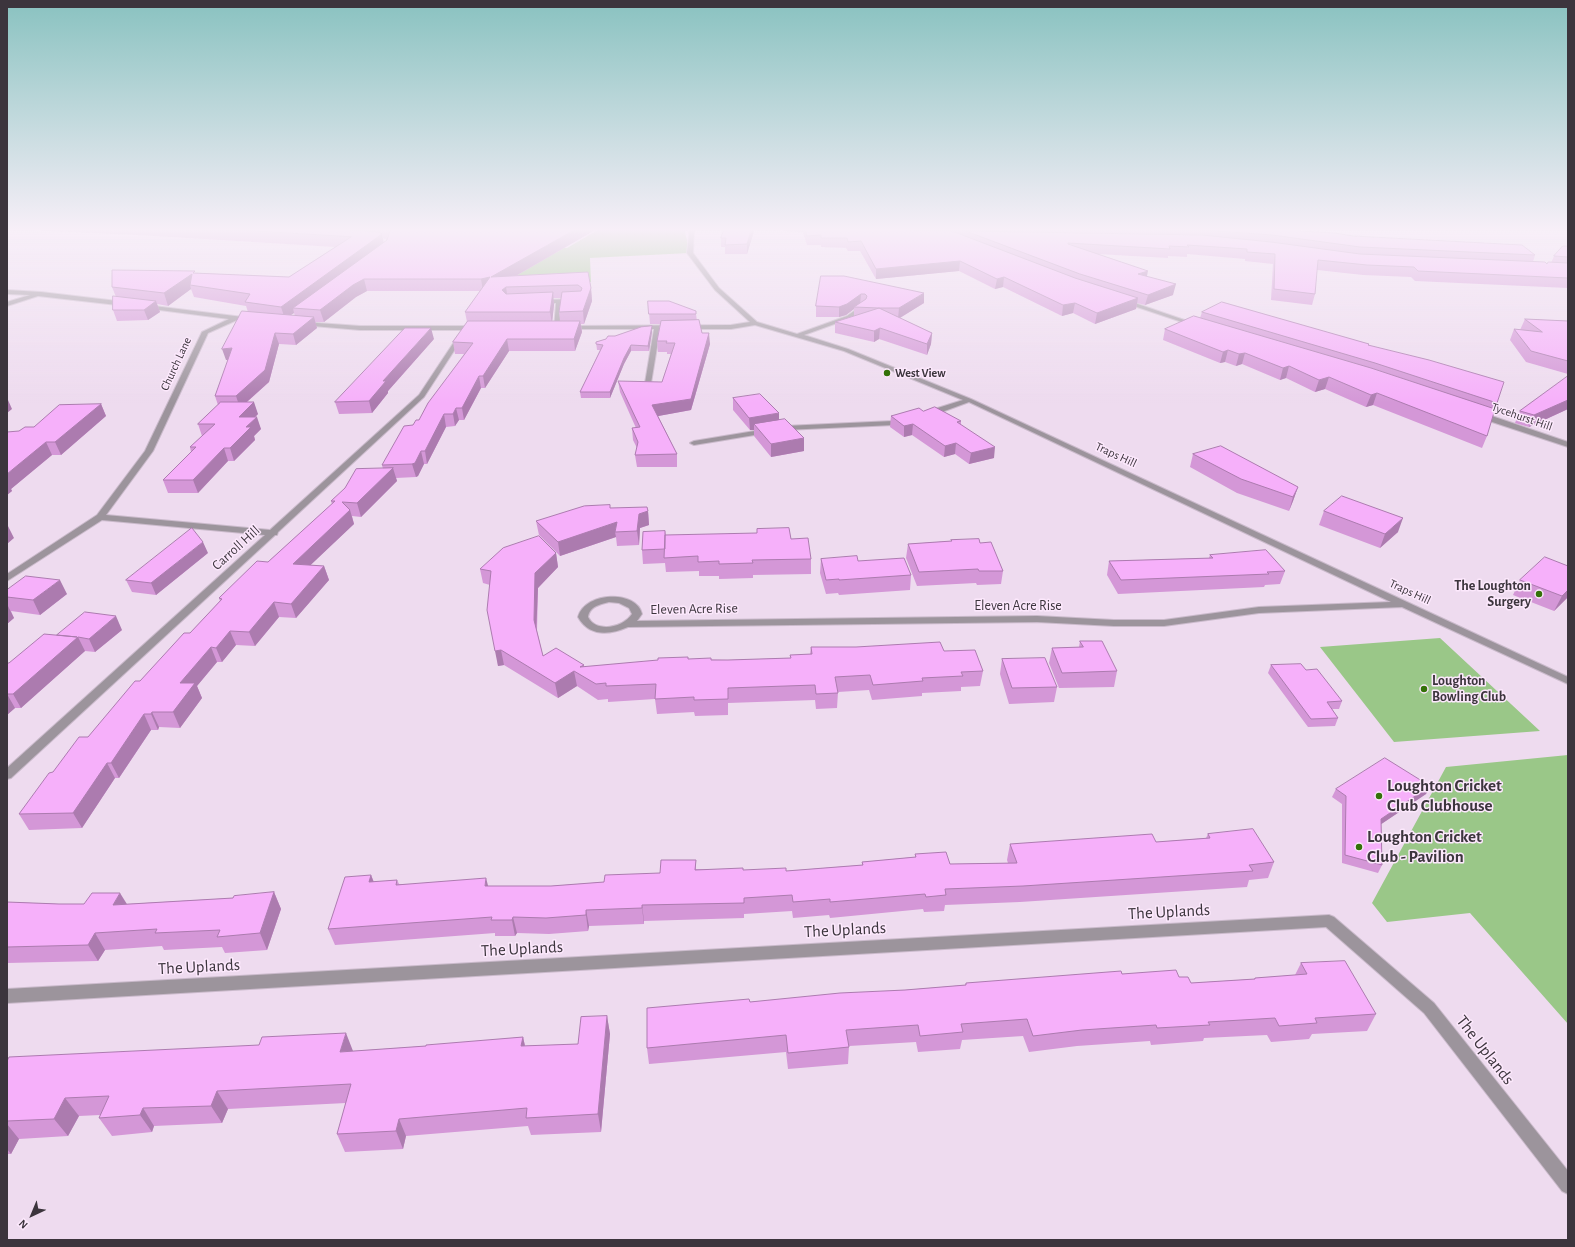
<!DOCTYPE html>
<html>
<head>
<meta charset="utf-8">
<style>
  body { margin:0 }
  #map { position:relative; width:1575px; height:1247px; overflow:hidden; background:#eedbef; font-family:"Alegreya Sans",sans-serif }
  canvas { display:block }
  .frame { position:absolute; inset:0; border:8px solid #3c353d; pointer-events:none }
  .north { position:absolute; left:12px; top:1195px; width:40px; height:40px; -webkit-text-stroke:3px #fce8fc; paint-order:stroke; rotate:224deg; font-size:11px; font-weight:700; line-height:16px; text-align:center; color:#3c353d }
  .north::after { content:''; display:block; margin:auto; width:14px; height:18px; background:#3c353d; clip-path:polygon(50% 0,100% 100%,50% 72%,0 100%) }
</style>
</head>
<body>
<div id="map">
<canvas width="1575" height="1247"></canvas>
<div class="frame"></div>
<div class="north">N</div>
</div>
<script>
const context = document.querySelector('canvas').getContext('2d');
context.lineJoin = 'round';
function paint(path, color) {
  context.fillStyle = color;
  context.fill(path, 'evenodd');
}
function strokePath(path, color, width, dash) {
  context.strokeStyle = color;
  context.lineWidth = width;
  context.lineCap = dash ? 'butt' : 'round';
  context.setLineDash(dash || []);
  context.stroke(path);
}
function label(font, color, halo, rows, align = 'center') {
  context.font = font + ' "Alegreya Sans",sans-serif';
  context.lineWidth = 3;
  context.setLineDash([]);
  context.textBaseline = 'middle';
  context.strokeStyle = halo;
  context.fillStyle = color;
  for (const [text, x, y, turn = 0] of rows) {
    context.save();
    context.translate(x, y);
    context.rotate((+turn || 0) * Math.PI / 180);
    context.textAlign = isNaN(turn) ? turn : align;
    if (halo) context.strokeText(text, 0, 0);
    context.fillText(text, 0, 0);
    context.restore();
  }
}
const green = new Path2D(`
  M579,228H684L690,253L590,258L591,282L485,279L559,251L542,245L567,248L598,230Z
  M1440,638L1540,731L1394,742L1320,647Z
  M1568,755V1024L1470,913L1387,922L1372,903L1446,767Z`);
const minor = new Path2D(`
  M690,228H694L693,253L719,288L757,322L797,334L847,316L861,306H865V308L851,318L804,335L848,349L971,399L1568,677V684L1402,607L1259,613L1164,626H1114L1037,622L628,627C610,635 589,637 578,617C585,591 637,590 642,614L637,621L1037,616L1114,620H1164L1259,607L1391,602L969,402L931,416H925V412L963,400L844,351L755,325L731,329H660L651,383L648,385L645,383L654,329H567L566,328L569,326L731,325L750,322L715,290L687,253ZM609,602L619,603L629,608L632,614C623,628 596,633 588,617C590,606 599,605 609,602Z
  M767,228H789L819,232L817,233Z
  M7,290L41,292L126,302L129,304L126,306L38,296L7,306V302L30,295L7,294Z
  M574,299L577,301L576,302L562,303L559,328L554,329L556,303L542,304L539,302L542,300Z
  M1122,300H1126L1199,325L1194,326L1122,302Z
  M146,305L251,318L254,320L251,322L237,320L208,333L153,451L106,515L270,530L419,395L458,336L463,337L424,397L278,532L277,535H275L11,778L7,779V768L265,535L102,520L7,581V574L97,515L145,451L202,332L229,319L144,308V306Z
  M303,322L360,326H475L478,328L475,330H360L301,325V323Z
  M1477,413H1483L1568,442V447L1477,417Z
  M903,418L907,420L906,422L894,425L785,430L694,445L690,443L694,441L785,426L893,421Z
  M1329,915L1334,917L1434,1003L1568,1171V1194L1562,1191L1424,1013L1326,927L7,1003V989Z`);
const wall = new Path2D(`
  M7,228H595V230L516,276L588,272L591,288L592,301L584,324H581L582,332L575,351H509L485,388H481L464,420H459L455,426L446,427L427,464H424L418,476L416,477L396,478L397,481L361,517L352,516L354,524L310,565L324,566L329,580L296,618L279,617L255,646L236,645L222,662H217L197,686L202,698L180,728L159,727L158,730H151L119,778H115L82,828L29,830L19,814L53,772L88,737L140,681L190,633L220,601L219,598L268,562L332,504L331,501L383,469L382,465L413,425L419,420L464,354H455L453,342L467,322L465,312L480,291H367L356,297L324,322H315L317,328L296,345L279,344L269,382L247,402L258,414L255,417L261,429L254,436L255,440L234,461H228L198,493H168L163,480L191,452L190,447L202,436L198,424L218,405L215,396L228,360H226L248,312L246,306L194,297L191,289L168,306L157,304L160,312L148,320L117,321L113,310L116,297L112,287L196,273L289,277L335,247L138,235L7,229ZM383,238L387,240L384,243ZM553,298H561L559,312L560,321H552L554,305ZM294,313L295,316L290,315Z
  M725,228H755L747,254H725V247H721V238Z
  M804,228H1298L1301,231L1535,255L1533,262L1547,264L1551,263L1554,256L1568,246V288L1415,281L1411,277L1363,275L1317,270L1315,294L1312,305L1271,300L1273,264L1245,261V259L1187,254V257L1168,256V258L1097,254L1147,276L1173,295L1145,305L1137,303L1136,309L1095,324L1073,313L1062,316L1003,287L995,289L959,271L876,279L860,251H848L846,248L821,247V245H807L803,233Z
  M821,276L924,303L900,318L932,333L931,344L927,355L879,339L874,342L835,333V322L854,316V309L846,315L839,317H816V306Z
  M648,301L696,314L697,321L702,333L710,344L691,410L658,416L677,454V467H637L635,455L637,448L633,440L632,428H636L620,392L618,381L662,382L671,354H667V352H658L657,341L660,324H650Z
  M1202,312L1369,345L1497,403L1494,409L1487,436L1482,448L1373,405L1366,407L1325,389L1315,392L1286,378L1280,380L1242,364L1236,366L1225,362L1220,363L1163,340L1165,329L1200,318Z
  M1525,319L1568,321V374L1526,362L1510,340L1514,329L1520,330Z
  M652,326V332L649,351H631L624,364L610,398H581L580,392L600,350H597L596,342Z
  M434,339L388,391V393L372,413L339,414L335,402Z
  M1568,376V409L1529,427L1515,423L1520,411Z
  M733,398L779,420L804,438V451L771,457L754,436V430H750L733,410Z
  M101,404L106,416L61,455H52L11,489L12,491L7,495L19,431L34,427Z
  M923,411L961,421V425L994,458L969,464L955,454L944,457L912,435L904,437L890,427L891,416Z
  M1193,454L1298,487L1293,501L1289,511L1237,493L1190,467Z
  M611,508L648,511L649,525L640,528L639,545L617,546L616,537L560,556L539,535L536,521Z
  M1324,511L1398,532L1380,548L1319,525Z
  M665,531L666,535L791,539L811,559V574L753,575V578L719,579V576H699V571L666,572L665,563L643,564L642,550Z
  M951,540L980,543L1003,571L1001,584L977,585L976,583L917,586L906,558L908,544L951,541Z
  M208,553L156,595L132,592L126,580Z
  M556,553L558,567L538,588L537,631L543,656L584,665V667L688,659L728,660L790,658L810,654L811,647L944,651L983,671L980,686L961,687V691L922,693V696L872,700L869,690L838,692L837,708L816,709L815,700L728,703V715L695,716L694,712L657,714L655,699L608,702V699L598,700L577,686L558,698L504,665L498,666L490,585L483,583L480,569Z
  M1210,555L1285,571L1280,584L1265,585L1264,587L1118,594L1107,575L1109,561L1209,558Z
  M821,559L858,561L911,575L910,590L839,595L838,593L826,594L820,573Z
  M1520,580L1568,597L1554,611L1513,595Z
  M7,590L67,594L40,615L11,611L14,618L7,624Z
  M122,630L95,652L85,651L21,708H15L7,715V663H9L58,635Z
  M1080,641L1117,671L1114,687L1059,688L1049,663L1052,648L1079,647Z
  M1002,659L1057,687L1054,702L1009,704L1000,674Z
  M1271,665L1306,670L1342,701L1339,709H1332L1338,718L1335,726L1308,727L1268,673Z
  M1430,786L1426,794L1381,824L1382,865L1378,873L1342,863V804L1332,797L1336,789Z
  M1208,834L1274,862L1268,878L1249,880L1247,887L1020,902L945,905L944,911L924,912L923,909L830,918L829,915L793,918L792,911L744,914V918L644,921V924L589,926L588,931L549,934L517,933L515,936H495V933L335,945L328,929L371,875L374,882L397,880L399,884L488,886H551L604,882L660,873L696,860V869L786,871L862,865V862L915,857V854L950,864L1008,863L1007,860L1010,844L1156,842L1206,838Z
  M274,892L281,909L267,950L225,953L222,947L164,950L162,946L105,950L98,961L7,963V902L59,904H127L233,898Z
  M1301,963L1376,1014L1367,1031L1312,1034L1309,1039L1271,1042L1267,1035L1204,1038L1203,1041L1151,1045L1150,1041L1077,1046L1029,1052L1023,1036L962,1040L960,1049L918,1052L916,1042L849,1046L848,1064L788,1069L786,1052L649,1064L647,1048L750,1002L905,990L965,985L966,983L1122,974L1179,977L1191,983L1254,979L1255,978L1295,975Z
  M607,1016L610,1034L601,1132L531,1135L528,1126L406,1136L403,1149L345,1152L337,1134L346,1103L228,1109L222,1123L154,1126L152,1132L112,1136L99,1118L100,1115L79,1116L68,1136L19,1139L11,1154H7V1061L353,1051L426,1046L523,1037L525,1046L578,1044Z`);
const shadedWall = new Path2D(`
  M578,228H595V230L493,289L491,277Z
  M752,228H755L747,254V244Z
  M382,234L384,246L293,308L294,313L285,319L281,307Z
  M960,261L959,271L876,279V269Z
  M1148,271L1146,281L1138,274Z
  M192,274L190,285L191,289L168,306L164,293Z
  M490,277L483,291L481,279Z
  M1004,277L1003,287L995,289L997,279Z
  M364,279L367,291L356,297L324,322L320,310L353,285Z
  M1176,284L1173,295L1145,305L1148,295Z
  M506,287L508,300L502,290Z
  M591,288L592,301L584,324L583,311Z
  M553,292L554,305L552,324L550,312Z
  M924,293V303L898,319L899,308Z
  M861,294L860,305L854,307V309L846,315L839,317V307Z
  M1138,298L1136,309L1095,324L1097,313Z
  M156,301L160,312L148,320L144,310Z
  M1075,303L1073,313L1062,316L1063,305Z
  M314,317L317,328L296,345L293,334Z
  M580,321L582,332L575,351L574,339Z
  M652,326V332L649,351L648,346Z
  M431,328L434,339L388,391V393L372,413L369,401L383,381Z
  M880,328L879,339L874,342V331Z
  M275,333L279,344L269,382L240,408L236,396Z
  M709,333L710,344L691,410L653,417L652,405Z
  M932,333L931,344L927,355V344Z
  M507,339L509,351L485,388L483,376Z
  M631,345V351L624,364L610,398V392L624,358Z
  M232,348L235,359L226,360L222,349Z
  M1228,350L1225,362L1220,363L1223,352Z
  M1245,353L1242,364L1236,366L1239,354Z
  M1289,366L1286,378L1280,380L1283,368Z
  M479,376L481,388L464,420L462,408Z
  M1329,377L1325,389L1315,392L1319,380Z
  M1377,393L1373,405L1366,407L1371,395Z
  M8,400L12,409L7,413V401Z
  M1568,400V409L1529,427L1534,415Z
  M254,402L258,414L243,429L239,417Z
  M101,404L106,416L61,455L55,442Z
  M456,408L459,420L455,426L453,414Z
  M779,413V425L754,424V430H750L749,418Z
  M444,414L446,427L427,464L425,451Z
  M257,417L261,429L254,436L255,440L234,461L230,448L246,427Z
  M913,424L912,435L904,437V426Z
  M804,438V451L771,457V444Z
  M46,442L52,455L11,489L12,491L7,495V474Z
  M956,443L955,454L944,457L945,446Z
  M995,447L994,458L969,464L971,453Z
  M224,448L228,461L198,493L193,480Z
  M421,451L424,464L418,476L416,477L412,464Z
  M393,468L397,481L361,517L357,503Z
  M1298,487L1293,501L1289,511L1293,497Z
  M350,510L354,524L297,578L293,564Z
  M648,511L649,525L640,528L639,545L637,531L639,514Z
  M1403,518L1398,532L1380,548L1385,534Z
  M617,522L615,532L616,537L560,556L558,542Z
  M7,524L14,538L7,544Z
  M203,542L208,553L156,595L151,583Z
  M556,553L558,567L538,588L536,635L534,620L535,573Z
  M324,566L329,580L296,618L291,604Z
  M60,580L67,594L40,615L33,600Z
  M1568,590V597L1554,611L1562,596Z
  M274,602L279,617L255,646L249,632Z
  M7,604L14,618L7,624Z
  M116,616L122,630L95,652L89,639Z
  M230,631L236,645L222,662L216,648Z
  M78,637L85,651L21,708L13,694Z
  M211,647L217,662L197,686L202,698L180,728L173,712L180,683Z
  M501,650L504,665L498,666L495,651Z
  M574,671L577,686L558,698L555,683Z
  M7,694L15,708L7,715Z
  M152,712L159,727L158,730L151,714Z
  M144,714L151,730L119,778L111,763Z
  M107,763L115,778L82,828L73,813Z
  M1430,786L1426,794L1377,827L1381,819Z
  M371,875L377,891L369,882Z
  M486,878L490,893L485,886Z
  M274,892L281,909L267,950L260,933Z
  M120,893L130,909L113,905Z
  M642,905L644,921V924L642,908Z
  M586,910L589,926L588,931L586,915Z
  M513,917L517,933L515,936L512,920Z
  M95,933L105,950L98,961L88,945Z
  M607,1016L610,1034L601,1132L598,1114Z
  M346,1033L353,1051L340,1052Z
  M523,1037L527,1055L521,1046Z
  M217,1091L228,1109L222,1123L211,1106Z
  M65,1098L79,1116L68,1136L54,1119Z
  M143,1108L154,1126L152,1132L140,1115Z
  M399,1119L406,1136L403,1149L396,1131Z
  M7,1124L19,1139L11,1154L7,1149Z`);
const building = new Path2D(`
  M206,228H321L379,232L382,234L281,307L245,302L250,294L190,285L192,274L164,293L112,287V270L195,271L193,273L289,277L351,237Z
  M382,228H578L491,277L588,272L591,288L583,311L559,312L562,292L581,291L582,288L578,285L506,287L502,290L506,294L553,292L550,312H465L490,277L481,279H364L353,285L320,310L293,308L387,240L390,231Z
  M725,228H752L747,244L725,245L726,238H721Z
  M805,228H863L876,229L952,231L1075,278L1138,298L1097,313L1075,303L1063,305L1004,277L997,279L960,261L876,269L861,241L848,242L847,238H821V235L807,236Z
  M1088,228H1299L1301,231L1335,233L1353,236L1522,245L1535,255L1360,247L1272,235L1202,230Z
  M966,231L1202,235L1271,242L1360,254L1545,262L1547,264L1548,262L1568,263V278L1418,271L1414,267L1367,265L1318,260L1315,294L1274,289L1275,254L1247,252V249L1187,245L1189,247L1169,246L1170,249L1068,243V244L1148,271L1138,274L1176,284L1148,295L1080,274Z
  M1563,246H1568V257L1554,256Z
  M821,276H844L924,293L899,308H879L932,333L927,344L880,328L874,331L835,322L879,308L854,307L866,299L867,296L865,294H861L847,304L839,307L816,306Z
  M113,296L156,301L144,310H113Z
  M648,301H669L696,311V314H649Z
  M1222,302L1369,344L1368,345L1429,360L1504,382L1497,403L1375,363L1202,312Z
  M242,311L314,317L293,334L275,333L265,370L236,396H215L232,348L222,349Z
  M1194,316L1371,368L1495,409L1487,436L1377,393L1371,395L1329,377L1319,380L1289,366L1283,368L1245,353L1239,354L1228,350L1223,352L1165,329Z
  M1525,319L1568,321V361L1531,351L1514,329L1542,332Z
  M699,320L702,333H709L691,399L652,405L677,454L635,455L638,442L632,428L640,427L618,381L662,382L675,343H666L667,341H657L661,321Z
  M468,321H580L574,339H507L483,376H479L462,408H456L453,414H444L425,451H421L415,463L412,464L382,465L404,426L413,425L416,420H419L428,403L473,343L453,342Z
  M652,326L648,346L631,345L624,358L610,392H580L603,345L596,344V342L606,339L608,336H615L641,327Z
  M405,328H431L383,381H386L369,401L335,402Z
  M1568,376V400L1534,415L1520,411Z
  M760,394L779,413L749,418L733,398Z
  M221,402H254L239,417H257L246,427H251L230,448H224L193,480H163L196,447H190L215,424H198Z
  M101,404L55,442H46L7,474V432L19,431L25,427H34L59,405Z
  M935,407L961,421L957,422L995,447L971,453L956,443L945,446L913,424L904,426L891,416L919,408L923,411Z
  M785,419L804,438L771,444L754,424Z
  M1221,446L1298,487L1293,497L1241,479L1193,454Z
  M393,468L357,503L342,502L350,510L293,564L324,566L291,604L274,602L249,632L230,631L216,648L211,647L180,683H195L173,712H152L151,714H144L111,763H107L73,813L19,814L49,773L53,772L79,737H88L135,681H140L184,633H190L222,599L219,598L257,561L268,562L335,501H331L345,488L356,469Z
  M1342,496L1403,518L1385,534L1324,511Z
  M610,505V508L647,507L648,511L639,514L637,531L615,532L617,522L558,542L536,521L584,506Z
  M192,528L203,542L151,583L126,580Z
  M789,528L791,539L808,538L811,559L752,560L753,563L719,564V561L698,562V556L664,558L665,535L757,533V529Z
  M665,531V549L642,550L643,532Z
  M539,536L556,553L535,573L534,620L543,656L556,648L584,665L580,667L658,660V658L688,657V659L711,658V660H728L791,658L790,655L812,654L811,647H856L940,642L944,651L975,650L983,671L961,672L963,676L922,678L923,681L873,685L870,675L835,677L838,693L816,694L815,685L728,688V699L694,700V697L655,699L656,684L606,686V683L596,684L574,671L555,683L501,650L495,651L487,610L491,571L480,569L503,548Z
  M979,539L980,543L991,542L1003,571H979L978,569L919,572L908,544L952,541L951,540Z
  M1266,550L1285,571L1267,572L1269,574L1121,580L1109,561L1213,558L1210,555Z
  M857,556L858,561L904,558L911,575L839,580V579L826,580L821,559Z
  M1545,557L1568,566V590L1562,596L1520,580Z
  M26,576L60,580L33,600L7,597V590Z
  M85,612L116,616L89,639L78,637L13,694H7V663H9L44,634L77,637L57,635Z
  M1080,641H1102L1117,671L1062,673L1052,648L1083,647Z
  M1045,658L1057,687L1012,688L1002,659Z
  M1301,664L1306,670L1317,669L1342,701L1327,702L1338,718L1311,719L1271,665Z
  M1385,758L1430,786L1381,819L1382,865L1345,855L1346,796L1336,789Z
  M1253,829L1274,862L1249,865L1253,871L1023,886L945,889L946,895L926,897L925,894L830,902V899L793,902L792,895L744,898V903L642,905V908L586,910V915L546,918L513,917L512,920H491L492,917L328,929L345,877L371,875L369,882L397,880L396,885L486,878L485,886H551L604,882L605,875L660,873L661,860H696L695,870L743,868V870L786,868V871L863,865L862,862L916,857L915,854L946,852L950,864L1017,863L1010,844L1152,834L1156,842L1210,838L1208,834Z
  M274,892L260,933L217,937L220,930L155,933L157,929L95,933L88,945L7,947V902L59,904H84L92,893H120L113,905L233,898L234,896Z
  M1345,961L1376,1014L1315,1018L1317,1023L1279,1026L1275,1018L1208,1022L1210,1025L1157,1028L1156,1025L1082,1030L1033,1036L1027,1019L961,1024L963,1032L920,1036L918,1025L846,1030L849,1047L788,1053L786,1035L647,1048V1008L749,999L750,1002L840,993L905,990L966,985V983L1121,971L1122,974L1176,970L1179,977H1188L1191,983L1255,979V978L1307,974L1301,963Z
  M607,1016L598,1114L526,1118L527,1108L399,1119L396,1131L337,1134L351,1084L217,1091L211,1106L143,1108L140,1115L99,1118L109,1096L65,1098L54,1119L7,1121V1061L9,1057L259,1045L262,1037L346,1033L340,1052L426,1046V1045L523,1037L521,1046L578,1044L581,1017Z`);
const markers = [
  [887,373,4,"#337108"],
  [1539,594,4,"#337108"],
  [1424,689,4,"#337108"],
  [1379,796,4,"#337108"],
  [1359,847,4,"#337108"]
];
const farStreetnames = [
  ["Church Lane",176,364,-65],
  ["Tycehurst Hill",1522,417,19],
  ["Traps Hill",1116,455,25],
  ["Traps Hill",1410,592,25]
];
const farPoinames = [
  ["West View",895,373]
];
const streetNames = [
  ["Carroll Hill",236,548,-42],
  ["Eleven Acre Rise",1018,606],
  ["Eleven Acre Rise",694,609,-1]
];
const poiNames = [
  ["The Loughton",1531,586],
  ["Surgery",1531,602],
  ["Loughton",1432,681,"left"],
  ["Bowling Club",1432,697,"left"]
];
const nearPoinames = [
  ["Loughton Cricket",1387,786],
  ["Club Clubhouse",1387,806],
  ["Loughton Cricket",1367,837],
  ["Club - Pavilion",1367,857]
];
const nearStreetnames = [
  ["The Uplands",1169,912,-3],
  ["The Uplands",845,930,-3],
  ["The Uplands",522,949,-3],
  ["The Uplands",199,967,-3],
  ["The Uplands",1485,1050,52]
];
paint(green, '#9ac788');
strokePath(minor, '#cabacb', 2);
paint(minor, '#9c949c');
paint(wall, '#d497d7');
paint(shadedWall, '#ac7baf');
paint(building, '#f6b0fa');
strokePath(building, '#ac7baf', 1);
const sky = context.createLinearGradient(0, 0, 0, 403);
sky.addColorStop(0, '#89c2c0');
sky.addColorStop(0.57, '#f7eff8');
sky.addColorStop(1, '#f7eff800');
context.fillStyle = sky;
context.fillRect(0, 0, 1575, 403);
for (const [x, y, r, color] of markers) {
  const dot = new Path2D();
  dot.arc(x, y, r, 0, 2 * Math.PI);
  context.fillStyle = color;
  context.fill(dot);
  strokePath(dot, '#fce8fc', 1.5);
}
label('12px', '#3c353d', '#fce8fc', farStreetnames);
label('bold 12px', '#3c353d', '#fce8fc', farPoinames, 'left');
label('14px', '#3c353d', '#fce8fc', streetNames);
label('bold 14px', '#3c353d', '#fce8fc', poiNames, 'right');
label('bold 17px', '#3c353d', '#fce8fc', nearPoinames, 'left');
label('17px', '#3c353d', '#fce8fc', nearStreetnames);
</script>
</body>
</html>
